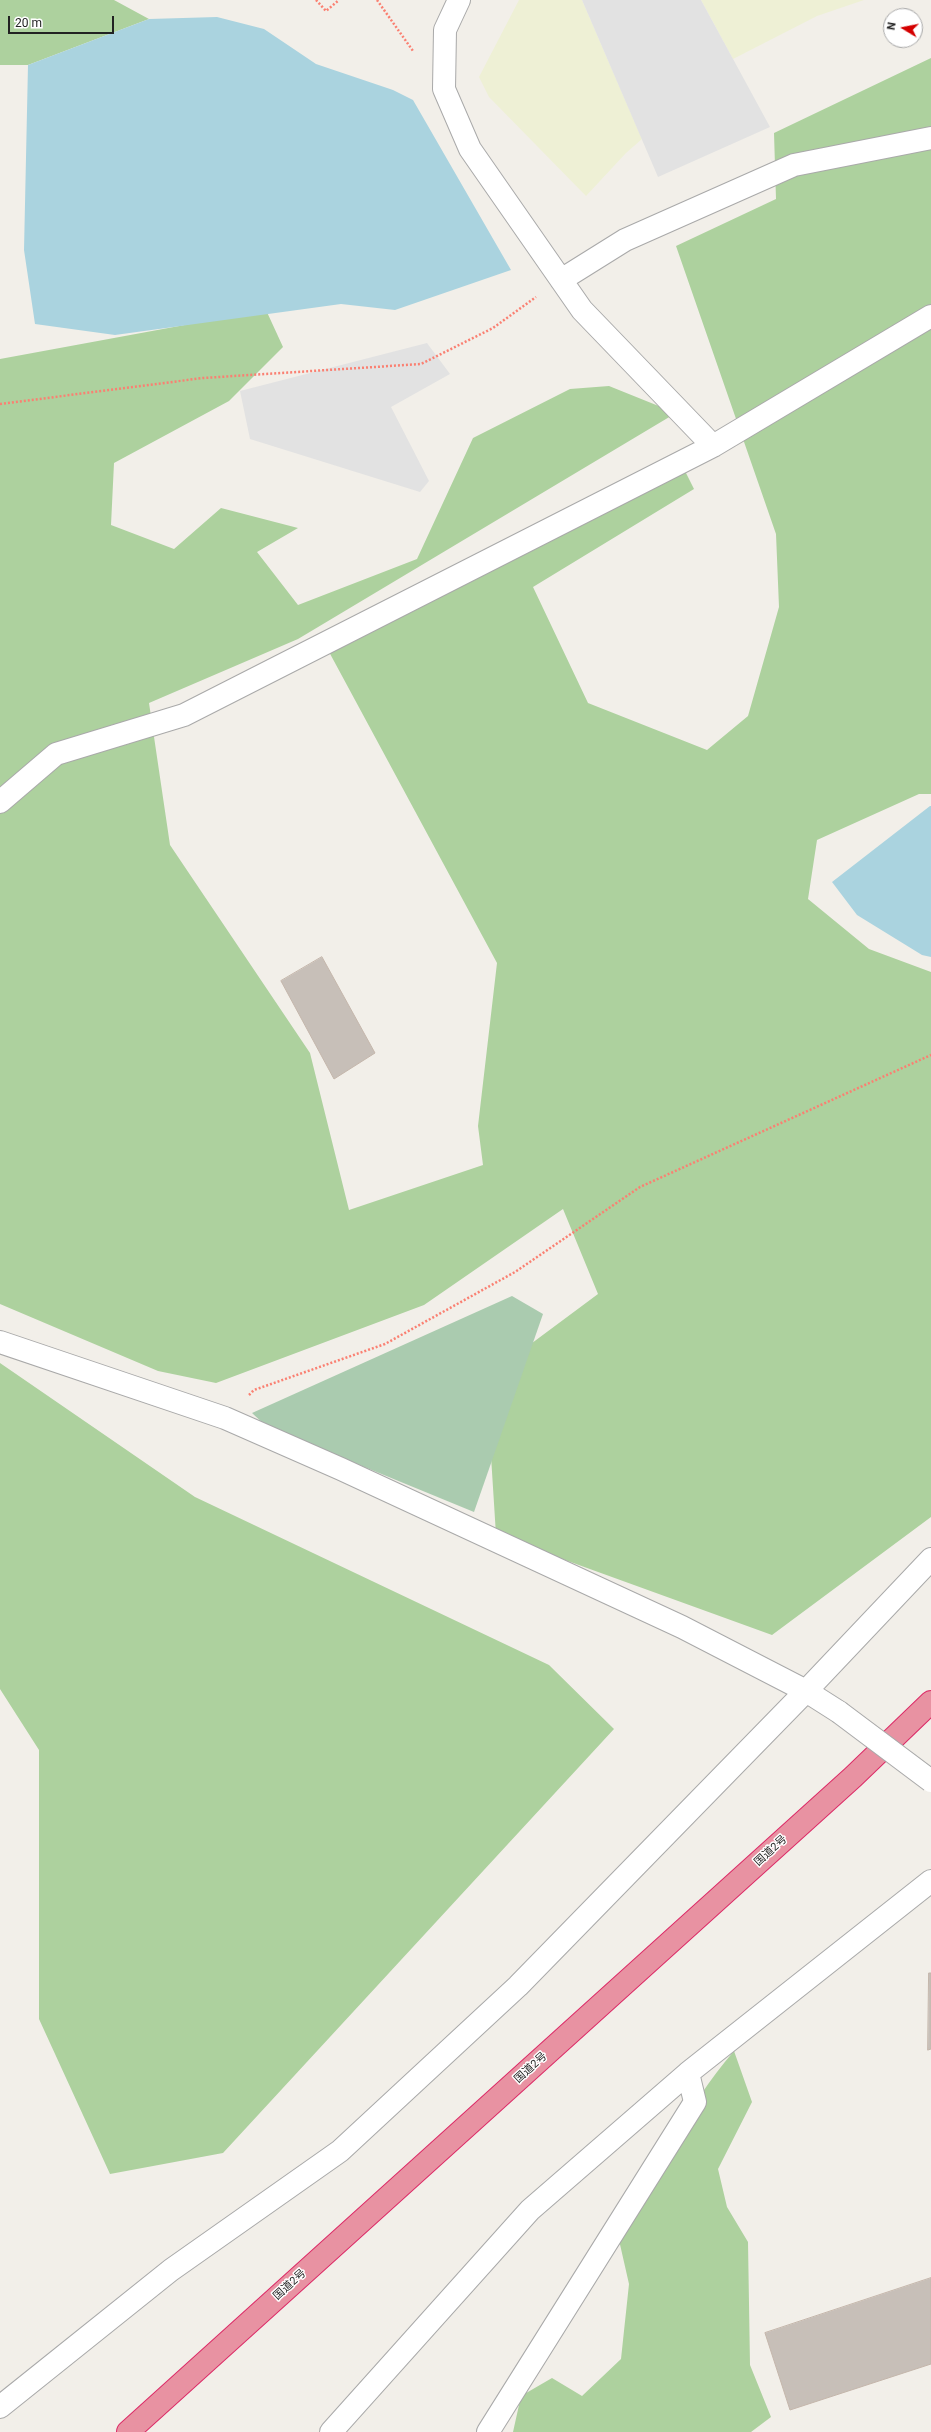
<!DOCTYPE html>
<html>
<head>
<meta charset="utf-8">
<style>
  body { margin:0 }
  #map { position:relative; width:931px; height:2432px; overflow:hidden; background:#f2efe9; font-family:Roboto,sans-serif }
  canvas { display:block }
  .north { position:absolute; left:883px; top:8px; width:40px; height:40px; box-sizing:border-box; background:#fff; border:1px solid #a7a7a7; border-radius:50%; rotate:280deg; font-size:11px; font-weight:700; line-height:16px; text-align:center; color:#222 }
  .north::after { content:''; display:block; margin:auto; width:14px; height:18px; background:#d40000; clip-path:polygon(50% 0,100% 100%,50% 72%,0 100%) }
  .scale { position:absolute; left:8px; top:16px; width:106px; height:18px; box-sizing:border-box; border:2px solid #222; border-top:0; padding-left:5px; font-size:12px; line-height:14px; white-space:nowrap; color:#222; -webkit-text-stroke:3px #fff; paint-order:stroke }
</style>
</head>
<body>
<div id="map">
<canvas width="931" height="2432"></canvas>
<div class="north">N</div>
<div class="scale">20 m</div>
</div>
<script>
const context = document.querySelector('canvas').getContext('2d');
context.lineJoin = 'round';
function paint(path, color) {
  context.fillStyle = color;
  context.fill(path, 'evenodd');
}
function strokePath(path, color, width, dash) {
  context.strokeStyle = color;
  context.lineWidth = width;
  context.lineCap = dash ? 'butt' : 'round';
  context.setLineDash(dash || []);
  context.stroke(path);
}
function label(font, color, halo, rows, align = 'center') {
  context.font = font + ' Roboto,"Noto Sans JP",sans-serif';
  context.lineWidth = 3;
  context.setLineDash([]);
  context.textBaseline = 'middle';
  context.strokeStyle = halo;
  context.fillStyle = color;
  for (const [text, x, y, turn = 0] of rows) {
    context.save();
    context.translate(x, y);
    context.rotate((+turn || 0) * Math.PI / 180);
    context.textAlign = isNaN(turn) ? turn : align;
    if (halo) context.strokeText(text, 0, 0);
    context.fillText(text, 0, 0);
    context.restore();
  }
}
const farmland = new Path2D(`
  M519,0H582L642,139L626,153L586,196L489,97L479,77Z
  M701,0H864L817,16L733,59Z`);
const forest = new Path2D(`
  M0,0H114L149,19L28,65H0Z
  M931,58V794H919L817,840L808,899L869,949L931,972V1517L772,1635L496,1535L491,1456L524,1349L598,1294L563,1209L424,1305L216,1383L158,1371L0,1304V359L266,310L283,347L229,401L114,463L111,525L174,549L221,508L298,528L257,552L298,605L417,559L473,438L570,389L609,386L676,413L298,639L149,703L170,845L310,1053L349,1210L483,1165L478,1126L497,963L328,650L685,471L694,489L533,587L588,703L707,750L748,716L779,607L776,534L676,246L776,199L774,133Z
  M0,1363L195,1497L549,1665L614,1729L223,2153L110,2174L39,2019V1750L0,1689Z
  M734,2051L752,2102L718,2169L727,2207L748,2242L750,2365L771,2417L751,2432H513L521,2396L552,2378L582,2396L621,2359L629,2284L619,2240C654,2175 685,2108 734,2051Z`);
const cemetery = new Path2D(`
  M512,1296L543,1314L474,1512L267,1427L252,1413Z`);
const parking = new Path2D(`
  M582,0H701L770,127L658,177Z
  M427,343L450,374L391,407L429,481L420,492L250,439L240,391Z`);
const water = new Path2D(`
  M217,17L264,29L316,64L393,90L413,100L511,270L395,310L341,304L115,335L35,324L24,250L28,65L149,19Z
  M930,806H931V957L922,955L857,915L832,882Z`);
const building = new Path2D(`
  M322,957L375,1053L334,1079L281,981Z
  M929,1973H931V2049L928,2050Z
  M931,2278V2364L790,2410L765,2333Z`);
const path = new Path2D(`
  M316,0L326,11L339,0
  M377,0L413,51
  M0,404L203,378L421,364L493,328L536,297
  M249,1395L254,1390L385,1344L515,1272L640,1187L931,1055`);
const street = new Path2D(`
  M459,0L445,30L444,89L470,149L582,310L713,446
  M561,280L625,240L794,165L931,138
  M0,802L56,754L184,715L713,446L931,316
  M0,1342L225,1418L341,1469L682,1627L806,1691L839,1712
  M0,2407L171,2270L340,2151L518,1986L806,1691L931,1559
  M331,2432L530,2210L688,2073L931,1881
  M488,2432L695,2102L688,2073`);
const highway = new Path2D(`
  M128,2432L853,1777L931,1702`);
const streetBridge = new Path2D(`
  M839,1712L931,1781`);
const streetNames = [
  ["国道2号",771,1851,-42],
  ["国道2号",531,2068,-42],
  ["国道2号",290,2285,-42]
];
paint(farmland, '#eef0d5');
paint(forest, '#add19e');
paint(cemetery, '#aacbaf');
paint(parking, '#e2e2e2');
paint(water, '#aad3df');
paint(building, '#c7bfb8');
strokePath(building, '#c4b6ab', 1);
strokePath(street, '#a9a9a9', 24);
strokePath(highway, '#dc2a67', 24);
strokePath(path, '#fa8072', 2.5, [2, 2]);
strokePath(street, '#fff', 22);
strokePath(highway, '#e892a2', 22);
strokePath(streetBridge, '#a9a9a9', 24, []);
strokePath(streetBridge, '#fff', 22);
label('11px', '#222', '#fff', streetNames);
</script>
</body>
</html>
